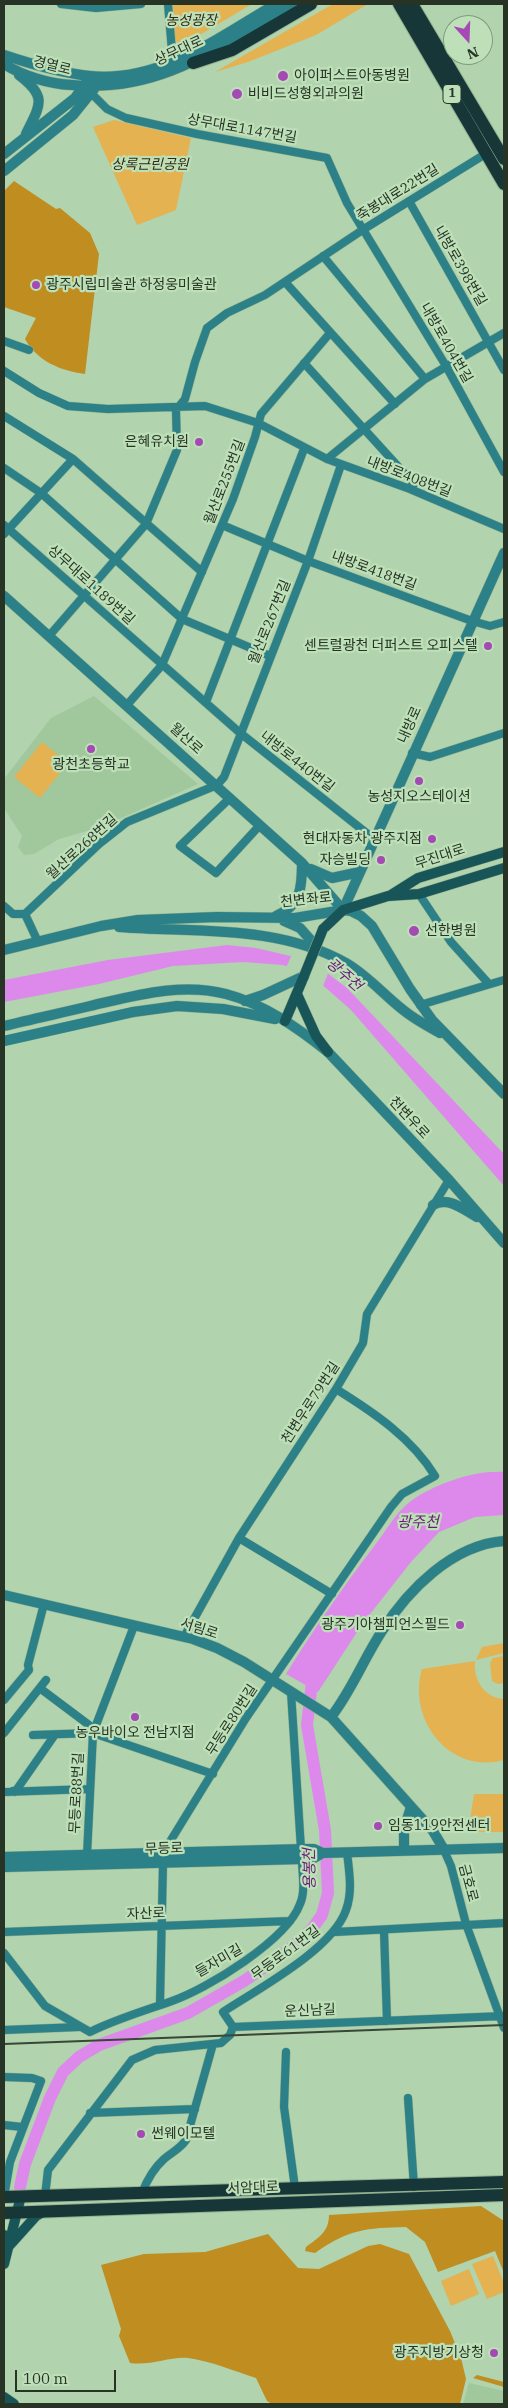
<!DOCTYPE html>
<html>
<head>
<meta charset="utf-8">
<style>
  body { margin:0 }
  #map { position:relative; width:508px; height:2408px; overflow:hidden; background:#b1d3ad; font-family:"IBM Plex Serif",serif }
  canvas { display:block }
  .frame { position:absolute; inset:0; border:5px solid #273425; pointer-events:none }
  .north { position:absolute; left:443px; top:15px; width:50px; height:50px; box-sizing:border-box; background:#bee0b9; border:1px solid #829b7e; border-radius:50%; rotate:160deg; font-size:14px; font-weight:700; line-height:20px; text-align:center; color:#273425 }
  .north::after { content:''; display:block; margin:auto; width:18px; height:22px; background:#a549b4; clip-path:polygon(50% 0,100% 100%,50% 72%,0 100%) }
  .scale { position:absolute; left:15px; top:2370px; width:101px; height:22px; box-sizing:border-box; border:2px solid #273425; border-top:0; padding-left:6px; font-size:15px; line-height:18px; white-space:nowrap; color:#273425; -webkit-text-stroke:4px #bee0b9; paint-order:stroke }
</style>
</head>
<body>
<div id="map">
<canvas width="508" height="2408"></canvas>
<div class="frame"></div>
<div class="north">N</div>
<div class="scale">100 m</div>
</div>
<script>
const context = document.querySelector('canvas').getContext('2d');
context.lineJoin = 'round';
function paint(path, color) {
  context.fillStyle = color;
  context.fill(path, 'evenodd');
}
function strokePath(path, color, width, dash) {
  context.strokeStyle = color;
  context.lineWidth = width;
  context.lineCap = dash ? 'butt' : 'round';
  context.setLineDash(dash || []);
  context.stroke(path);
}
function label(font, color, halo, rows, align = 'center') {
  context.font = font + ' "IBM Plex Serif","Noto Sans KR",serif';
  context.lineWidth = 4.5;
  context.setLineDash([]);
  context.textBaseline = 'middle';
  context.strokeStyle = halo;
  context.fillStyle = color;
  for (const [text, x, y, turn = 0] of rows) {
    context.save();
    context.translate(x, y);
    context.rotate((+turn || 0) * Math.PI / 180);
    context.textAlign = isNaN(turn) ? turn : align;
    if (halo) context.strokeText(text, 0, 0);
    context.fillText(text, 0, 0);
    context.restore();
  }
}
const built = new Path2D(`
  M94,696L198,784L101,827L59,839L34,854L24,855L18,847L22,836L4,808V779L51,718Z
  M469,2383L504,2391V2404H463Z`);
const green = new Path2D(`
  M173,4H252L186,43L179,44L175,40Z
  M333,4H368L316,35L248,62L215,72Z
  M114,120L191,138L176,210L137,225L93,127Z
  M42,742L68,763L40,798L14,777Z
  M504,1643V1653L476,1660L482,1647Z
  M504,1656V1683L498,1684L492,1681L490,1663L493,1658Z
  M475,1661C473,1679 484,1698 504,1699V1760C450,1775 407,1720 422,1669Z
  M474,1794H504V1832H468Z
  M493,2256L504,2283V2292L487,2299L472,2264Z
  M469,2269L479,2294L451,2306L441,2281Z`);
const forest = new Path2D(`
  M14,181L56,209L60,208L90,233L99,254L85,374C61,371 37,361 25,339L36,318L4,307V191Z
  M481,2206L504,2221V2273L495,2251L438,2272L425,2242L406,2227C366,2228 349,2229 315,2253L305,2251L306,2247C318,2238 329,2232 329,2215Z
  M268,2234L298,2268L319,2269L368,2246L380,2244L409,2254L450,2331L461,2358L466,2379L460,2404H272L267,2401L256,2378C234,2371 211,2361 188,2358C171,2356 151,2366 130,2363L119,2336L121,2329L101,2265L144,2254L205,2252Z
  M477,2375L504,2382V2387L473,2378Z`);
const water = new Path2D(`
  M227,945L256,948L312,961L331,976L347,988L504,1154V1186L351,1010L310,974L283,965L243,962L173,966L99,984L4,1002V980L108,960Z
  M504,1472V1515L475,1517L439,1532L411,1562L363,1623L318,1692L286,1674C314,1629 343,1587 375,1545C386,1531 396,1512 411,1501C435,1484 474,1470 504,1472Z`);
const pier = new Path2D(`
  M292,954L313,959L329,971L323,986L309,976L286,968Z`);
const river = new Path2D(`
  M20,2187L25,2164L50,2098L63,2072L79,2057L99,2045L188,2013L244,1981L285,1953L312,1929L322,1915L328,1893L325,1830L307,1725L313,1673`);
const minor = new Path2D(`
  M61,4L96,8L141,4
  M168,4L173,63
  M87,89L107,109L126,118L197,134L327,158L347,203L446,366L504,472
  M409,201L504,370
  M323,256L425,379
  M285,282L395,404
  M4,341L29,350
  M304,363L414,484L410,489
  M4,371L39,393L68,406L108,409L205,406L258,423L327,459L410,489L504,529
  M4,416L73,459L202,572
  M327,459L425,379L504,333
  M4,468L41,493L182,619L270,656
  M4,525L239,732L374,839
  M222,525L308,561L472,621L490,626L504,622
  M4,534L73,459
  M49,636L146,524L177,450L176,410L185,399L195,362L207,328L227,313L265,295L364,229L487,153
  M206,702L304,449
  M127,705L162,665L233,499L255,437L261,414L330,333
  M412,753L430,757L504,733
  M230,798L180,846L216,873L260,825
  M419,894L451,942L489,984
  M4,906L13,914H25L38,942
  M25,914L99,844L127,822L217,785L224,777L308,561L341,465
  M420,1005L504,980
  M239,1538L332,1594
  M184,1637L239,1538L336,1389L363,1343L367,1314L449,1180
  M41,1689L89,1725L93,1733
  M291,1692L301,1849
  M4,1700L29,1670L28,1665L44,1604
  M4,1733L46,1680
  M33,1735L93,1733L213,1774
  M13,1791L15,1792L54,1736
  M4,1792L89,1789
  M443,1848L451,1866L466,1924L504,2028
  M163,1853L246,1718L391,1507L402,1494L435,1476C412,1438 373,1412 336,1389
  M87,1855L93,1733L134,1626
  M384,1931L387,2021
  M4,1932L290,1921
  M335,1932L504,1923
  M4,1953L45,2006L90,2032C116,2019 144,2011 172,2001C207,1989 287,1940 300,1904C306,1891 302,1873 302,1859
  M160,2004L163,1863
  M233,2027L504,2016
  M233,2027L223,2012C258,1989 333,1949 346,1910C353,1891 349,1871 347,1852
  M4,2030L79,2027
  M286,2052L284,2107L295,2188
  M4,2077L32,2078L41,2081L10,2162L4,2197
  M408,2098L414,2187
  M90,2113L195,2109
  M4,2125L22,2127
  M142,2193C147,2180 154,2168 164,2159C172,2152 180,2149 186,2140L213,2044
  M45,2196L48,2170L132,2060L155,2050L221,2043L230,2035L233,2027`);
const tertiary = new Path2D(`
  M4,55C31,64 61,73 90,76C160,83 219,37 276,4
  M4,64C23,76 49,84 72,85C162,93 218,47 292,4
  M19,75C48,97 40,105 26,134
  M4,154L75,98L86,82
  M4,171L73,115L98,84
  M4,596L302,863L343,910
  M311,869L332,878L360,872
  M343,910L504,553
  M276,916C301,905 302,888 302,863
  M284,921L300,928L316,946
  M119,927C195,933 277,924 346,963C367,975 383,994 402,1009C414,1019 427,1026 440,1033
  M4,950L101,926L138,920L217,917L295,918L343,910L351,911L361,916L372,926L410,989L432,1020L504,1094
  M245,1001L263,995L304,976
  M4,1026C32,1019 61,1013 90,1006C134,996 181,982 226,994C264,1004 298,1028 328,1052L449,1180L504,1243
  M4,1041L133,1012L177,1006L223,1009L275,1019
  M433,1205C449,1196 464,1210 477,1217
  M4,1595L193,1639L217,1648L244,1662L331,1717L433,1831L443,1848
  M331,1717C352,1690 363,1660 382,1631C408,1590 452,1545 504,1541
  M404,1850V1829L411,1807
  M4,1857L304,1849H314L323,1853
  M4,1867L302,1859L314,1858L323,1853L504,1848`);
const secondary = new Path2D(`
  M391,895L418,878L504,852
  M323,929L343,910L388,896L419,894L504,868
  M297,994L316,1036L328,1052
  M285,1021L304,976
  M4,2235L9,2246L36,2216L43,2212
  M4,2264L21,2196
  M4,2397L14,2404`);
const primary = new Path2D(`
  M399,4L504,184
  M412,4L504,159
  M193,63L232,50L311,4
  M4,2197L504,2182
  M4,2213L504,2195`);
const rail = new Path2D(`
  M4,2044L504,2025`);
const secondaryBridge = new Path2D(`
  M304,976L323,929`);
const markers = [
  [283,76,6,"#a549b4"],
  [237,94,6,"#a549b4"],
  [36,285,5,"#a549b4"],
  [199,442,5,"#a549b4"],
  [488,646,5,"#a549b4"],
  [91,749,5,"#a549b4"],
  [419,781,5,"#a549b4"],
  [432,839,5,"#a549b4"],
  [381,860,5,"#a549b4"],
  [414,931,6,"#a549b4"],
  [460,1625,5,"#a549b4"],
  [135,1717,5,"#a549b4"],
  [378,1826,5,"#a549b4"],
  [141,2134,5,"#a549b4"],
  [494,2353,5,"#a549b4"]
];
const shields = [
  [452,94,18]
];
const shieldNames = [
  ["1",452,94]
];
const parkNames = [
  ["농성광장",191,21],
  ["상록근린공원",150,165]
];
const streetNames = [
  ["상무대로",179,51,-25],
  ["경열로",52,66,14],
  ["상무대로1147번길",242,129,10],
  ["죽봉대로22번길",398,193,-32],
  ["내방로398번길",460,266,60],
  ["내방로404번길",446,343,60],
  ["내방로408번길",409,477,21],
  ["월산로255번길",225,482,-69],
  ["내방로418번길",374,571,20],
  ["상무대로1189번길",91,585,42],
  ["월산로267번길",270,622,-68],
  ["내방로",410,725,-66],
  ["월산로",186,739,42],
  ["내방로440번길",297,762,38],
  ["월산로268번길",82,847,-42],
  ["무진대로",440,857,-18],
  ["천변좌로",306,900,-6],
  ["천변우로",409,1118,47],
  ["천변우로79번길",311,1403,-57],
  ["서림로",199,1629,18],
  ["무등로80번길",232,1720,-57],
  ["무등로88번길",77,1793,-87],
  ["무등로",164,1849,-2],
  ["금호로",468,1883,75],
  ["자산로",146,1914,-2],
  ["무등로61번길",286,1953,-36],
  ["들자미길",219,1961,-30],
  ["운신남길",310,2011,-2],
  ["서암대로",253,2188,-2]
];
const poiNames = [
  ["아이퍼스트아동병원",294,76],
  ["비비드성형외과의원",248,94],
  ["광주시립미술관 하정웅미술관",46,285],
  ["은혜유치원",189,442,"right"],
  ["센트럴광천 더퍼스트 오피스텔",478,646,"right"],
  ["광천초등학교",91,765,"center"],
  ["농성지오스테이션",419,797,"center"],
  ["현대자동차 광주지점",422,839,"right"],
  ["자승빌딩",371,860,"right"],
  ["선한병원",425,931],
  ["광주기아챔피언스필드",450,1625,"right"],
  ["농우바이오 전남지점",135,1733,"center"],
  ["임동119안전센터",388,1826],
  ["썬웨이모텔",151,2134],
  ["광주지방기상청",484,2353,"right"]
];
const waterNames = [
  ["광주천",344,975,41],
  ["광주천",418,1523],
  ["용봉천",310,1869,-91]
];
paint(built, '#a1c89c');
paint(green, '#e4b250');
paint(forest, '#bf8d20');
paint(water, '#dd89eb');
paint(pier, '#b1d3ad');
strokePath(river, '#dd89eb', 12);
strokePath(minor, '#93b08f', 9);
strokePath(tertiary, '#93b08f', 11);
strokePath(secondary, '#93b08f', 11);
strokePath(primary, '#93b08f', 14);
strokePath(minor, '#2b8187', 8);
strokePath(tertiary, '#2b8187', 10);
strokePath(secondary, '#185559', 10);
strokePath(primary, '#163638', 12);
strokePath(rail, '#384736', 2);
strokePath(secondaryBridge, '#93b08f', 11, []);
strokePath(secondaryBridge, '#185559', 10);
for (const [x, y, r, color] of markers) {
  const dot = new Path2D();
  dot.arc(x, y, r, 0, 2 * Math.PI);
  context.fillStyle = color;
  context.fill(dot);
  strokePath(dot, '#bee0b9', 2);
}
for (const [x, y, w] of shields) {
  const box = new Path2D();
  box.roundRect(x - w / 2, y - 9.5, w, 19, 4);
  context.fillStyle = '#bee0b9';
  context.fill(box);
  strokePath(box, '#273425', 1);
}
label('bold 12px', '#273425', null, shieldNames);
label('italic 14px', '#342813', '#bee0b9', parkNames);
label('14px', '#273425', '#bee0b9', streetNames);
label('14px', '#273425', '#bee0b9', poiNames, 'left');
label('italic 15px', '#691c75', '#bee0b9', waterNames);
</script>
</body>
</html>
